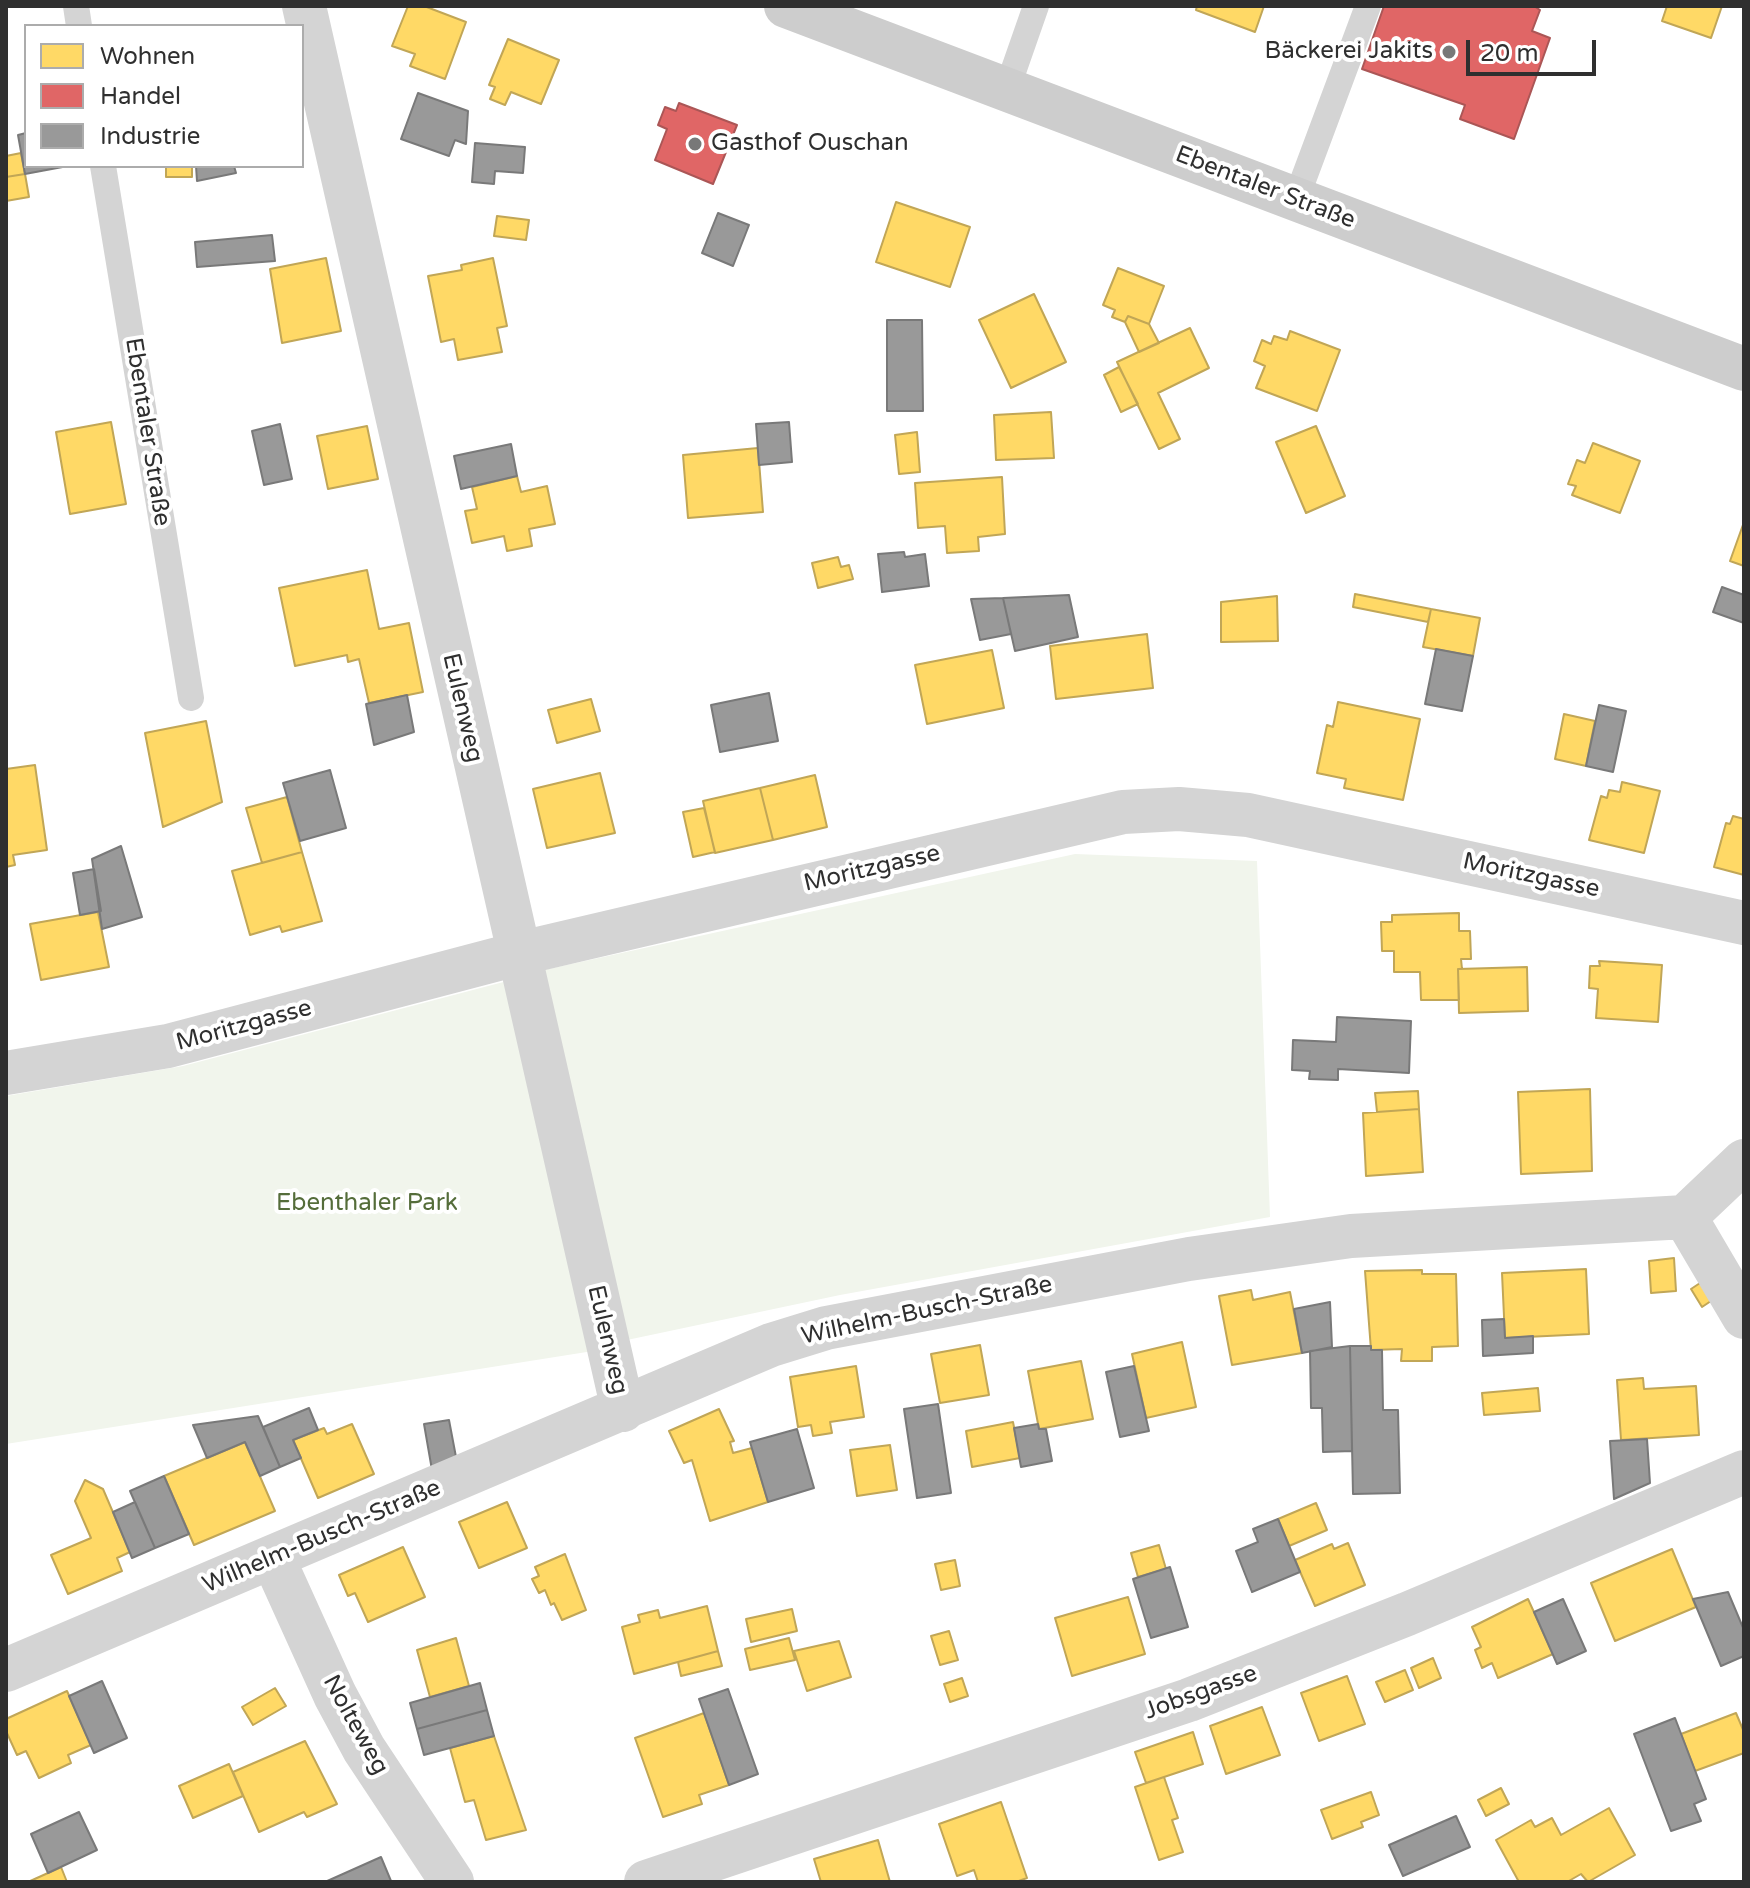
<!DOCTYPE html>
<html>
<head>
<meta charset="utf-8">
<style>
  body { margin:0 }
  #map { position:relative; width:1750px; height:1888px; overflow:hidden; background:#fff; font-family:"Varela Round",sans-serif }
  canvas { display:block }
  .frame { position:absolute; inset:0; border:8px solid #2f2f2f; pointer-events:none }
  .legend { position:absolute; left:24px; top:24px; width:280px; height:144px; box-sizing:border-box; background:#fff; border:2px solid #acacac; margin:0; padding:10px 14px; list-style:none; font-size:24px; color:#2f2f2f }
  .legend li { display:flex; align-items:center; gap:16px; height:40px }
  .legend b { width:40px; border:2px solid #acacac }
  .scale { position:absolute; left:1466px; top:40px; width:130px; height:36px; box-sizing:border-box; border:4px solid #2f2f2f; border-top:0; padding-left:10px; font-size:24px; line-height:28px; white-space:nowrap; color:#2f2f2f; -webkit-text-stroke:6px #fff; paint-order:stroke }
</style>
</head>
<body>
<div id="map">
<canvas width="1750" height="1888"></canvas>
<div class="frame"></div>
<ul class="legend">
<li><b style="height:22px;background:#ffd966"></b>Wohnen</li>
<li><b style="height:22px;background:#e06666"></b>Handel</li>
<li><b style="height:22px;background:#999"></b>Industrie</li>
</ul>
<div class="scale">20 m</div>
</div>
<script>
const context = document.querySelector('canvas').getContext('2d');
context.lineJoin = 'round';
function paint(path, color) {
  context.fillStyle = color;
  context.fill(path, 'evenodd');
}
function strokePath(path, color, width, dash) {
  context.strokeStyle = color;
  context.lineWidth = width;
  context.lineCap = dash ? 'butt' : 'round';
  context.setLineDash(dash || []);
  context.stroke(path);
}
function label(font, color, halo, rows, align = 'center') {
  context.font = font + ' "Varela Round",sans-serif';
  context.lineWidth = 8;
  context.setLineDash([]);
  context.textBaseline = 'middle';
  context.strokeStyle = halo;
  context.fillStyle = color;
  for (const [text, x, y, turn = 0] of rows) {
    context.save();
    context.translate(x, y);
    context.rotate((+turn || 0) * Math.PI / 180);
    context.textAlign = isNaN(turn) ? turn : align;
    if (halo) context.strokeText(text, 0, 0);
    context.fillText(text, 0, 0);
    context.restore();
  }
}
const green = new Path2D(`
  M1075,854L1257,861L1270,1217L840,1295L627,1340L539,971Z
  M511,980L593,1351L6,1444V1096L183,1066Z`);
const homes = new Path2D(`
  M408,6H424L466,22L445,79L410,66L415,54L392,46Z
  M1197,6H1264L1255,32L1196,10Z
  M1667,6H1722L1711,38L1662,21Z
  M508,39L559,60L541,104L511,92L505,105L490,99L495,87L489,85Z
  M21,153L25,174L6,177V156Z
  M166,166H192V177H166Z
  M25,174L29,197L6,201V177Z
  M896,202L970,227L950,287L876,262Z
  M497,216L529,220L526,240L494,236Z
  M326,258L341,331L282,343L270,269Z
  M493,258L507,326L497,328L502,352L458,360L454,339L441,342L428,276L462,270L461,265Z
  M1118,268L1164,286L1149,324L1128,316L1125,322L1112,317L1115,310L1103,305Z
  M1034,294L1066,362L1011,388L979,320Z
  M1128,316L1149,324L1159,343L1139,352L1125,322Z
  M1190,328L1209,368L1158,393L1180,439L1159,449L1117,362Z
  M1290,331L1340,350L1317,411L1256,388L1265,366L1254,361L1262,340L1271,344L1274,336L1287,340Z
  M1119,367L1138,404L1121,412L1104,375Z
  M1051,412L1054,458L996,460L994,415Z
  M111,422L126,504L70,514L56,432Z
  M367,426L378,479L328,489L317,436Z
  M1316,426L1345,496L1306,513L1276,442Z
  M917,432L920,472L899,474L895,435Z
  M1593,443L1640,461L1620,513L1572,495L1576,486L1568,484L1577,460L1585,463Z
  M758,448L763,512L688,518L683,455Z
  M517,476L521,492L547,486L555,524L529,529L532,546L507,551L504,536L472,543L465,511L477,509L472,487Z
  M1002,477L1005,534L978,537L979,551L947,553L945,526L918,528L915,483Z
  M1744,522V566L1730,561Z
  M838,557L841,567L849,565L853,579L818,588L812,563Z
  M367,570L379,629L409,623L423,692L369,703L359,659L348,662L347,655L295,666L279,588Z
  M1355,594L1431,609L1428,622L1353,607Z
  M1277,596L1278,641L1221,642V602Z
  M1431,609L1480,618L1473,656L1423,647Z
  M1147,634L1153,688L1056,699L1050,646Z
  M992,650L1004,708L927,724L915,665Z
  M591,699L600,731L557,743L548,710Z
  M1338,702L1420,719L1403,800L1344,788L1346,779L1317,773L1327,725L1333,727Z
  M1564,714L1595,721L1586,766L1555,759Z
  M206,721L222,802L163,827L145,733Z
  M35,765L47,850L13,855L15,865L6,867V769Z
  M600,773L615,833L547,848L533,789Z
  M815,775L827,827L773,840L760,788Z
  M1622,782L1660,791L1644,853L1589,840L1601,796L1607,798L1609,790L1620,792Z
  M760,788L773,840L715,853L703,801Z
  M287,797L302,852L262,863L246,808Z
  M704,808L715,852L693,857L683,812Z
  M1733,816L1744,819V875L1714,867L1726,823L1730,824Z
  M302,852L322,921L282,932L280,926L250,935L232,871Z
  M98,912L109,967L41,980L30,924Z
  M1459,913V931H1470L1471,959H1461L1462,969H1458L1459,1000H1421L1420,972H1394V951H1382L1381,922H1392V915Z
  M1599,961L1662,965L1658,1022L1596,1018L1598,989L1589,988L1590,966H1600Z
  M1527,967L1528,1011L1459,1013L1458,969Z
  M1590,1089L1592,1171L1521,1174L1518,1092Z
  M1418,1091L1419,1109L1377,1112L1375,1093Z
  M1419,1109L1423,1172L1366,1176L1363,1113Z
  M1674,1258L1676,1291L1651,1293L1649,1261Z
  M1586,1269L1589,1334L1505,1338L1502,1273Z
  M1422,1270V1274H1456L1458,1346L1432,1347V1361H1401L1402,1349L1371,1350L1365,1271Z
  M1700,1283L1711,1301L1702,1307L1691,1289Z
  M1251,1290L1253,1300L1290,1292L1302,1353L1232,1365L1219,1296Z
  M1182,1342L1196,1407L1146,1418L1132,1354Z
  M980,1345L989,1395L940,1403L931,1354Z
  M1081,1361L1093,1419L1039,1429L1028,1371Z
  M856,1366L864,1417L830,1422L832,1433L813,1436L811,1425L798,1427L790,1377Z
  M1643,1378L1644,1389L1696,1386L1699,1435L1621,1440L1617,1380Z
  M1538,1388L1540,1411L1484,1415L1482,1393Z
  M719,1409L734,1441L730,1442L733,1453L752,1448L768,1502L710,1521L692,1460L684,1463L669,1431Z
  M1013,1422L1020,1458L972,1467L966,1431Z
  M352,1424L374,1474L318,1498L293,1440L324,1428L327,1434Z
  M245,1442L275,1511L194,1545L164,1476Z
  M890,1445L897,1490L857,1496L850,1450Z
  M85,1480L103,1489L130,1552L117,1558L122,1571L68,1594L51,1555L91,1538L75,1501Z
  M507,1502L527,1548L479,1568L459,1522Z
  M1316,1503L1327,1530L1289,1546L1278,1519Z
  M1348,1543L1365,1585L1315,1606L1295,1560L1332,1544L1334,1549Z
  M1159,1545L1166,1569L1138,1577L1131,1553Z
  M403,1547L425,1597L368,1622L355,1593L348,1596L339,1575Z
  M1672,1549L1696,1607L1615,1641L1591,1583Z
  M565,1554L586,1610L562,1620L554,1603L551,1605L545,1590L539,1593L532,1579L539,1576L535,1567Z
  M955,1560L960,1586L941,1590L935,1564Z
  M1128,1597L1145,1654L1072,1676L1055,1618Z
  M1528,1599L1553,1654L1498,1678L1492,1663L1482,1668L1475,1650L1481,1647L1472,1627Z
  M707,1606L718,1651L634,1674L622,1627L640,1622L638,1615L658,1610L660,1618Z
  M792,1609L797,1631L751,1642L746,1619Z
  M949,1631L958,1660L940,1665L931,1636Z
  M456,1638L469,1686L430,1697L417,1650Z
  M789,1638L795,1660L750,1670L745,1649Z
  M839,1641L851,1677L807,1691L794,1651Z
  M718,1651L722,1666L681,1676L678,1662Z
  M1433,1658L1441,1678L1419,1688L1411,1668Z
  M1405,1670L1413,1690L1385,1702L1376,1682Z
  M1347,1676L1365,1724L1319,1741L1301,1693Z
  M962,1678L968,1696L950,1702L944,1684Z
  M275,1688L286,1706L253,1725L242,1707Z
  M67,1691L91,1745L68,1755L71,1763L39,1778L26,1751L17,1755L6,1731V1719Z
  M1262,1707L1280,1755L1226,1774L1210,1726Z
  M704,1713L729,1785L699,1795L702,1804L663,1817L635,1738Z
  M1736,1713L1744,1732V1753L1695,1771L1681,1734Z
  M1193,1732L1203,1764L1146,1783L1135,1752Z
  M494,1736L526,1830L486,1840L474,1800L465,1802L450,1748Z
  M305,1741L337,1804L307,1817L304,1812L259,1832L233,1772Z
  M229,1764L243,1796L193,1818L179,1786Z
  M1164,1777L1178,1818L1172,1820L1183,1852L1159,1860L1135,1787Z
  M1501,1788L1509,1804L1486,1816L1478,1800Z
  M1371,1792L1379,1815L1361,1822L1363,1827L1332,1839L1321,1810Z
  M1001,1802L1027,1878L1016,1882H978L974,1870L957,1876L939,1824Z
  M1609,1808L1635,1855L1588,1882L1581,1874L1567,1882H1519L1496,1840L1531,1820L1535,1827L1552,1818L1561,1835Z
  M878,1840L890,1882H821L814,1859Z
  M61,1867L67,1882H28L48,1873Z`);
const shops = new Path2D(`
  M1384,6H1534L1540,10L1532,31L1550,38L1514,139L1460,119L1465,105L1362,69Z
  M679,103L737,125L713,184L655,160L667,129L658,125L665,107L676,111Z`);
const industry = new Path2D(`
  M418,93L468,111L466,144L455,140L449,156L401,139Z
  M26,133V166H68L25,174L18,135Z
  M475,143L525,147L523,173L495,171L494,184L472,182Z
  M196,166H234L236,173L197,181Z
  M718,213L749,225L733,266L702,253Z
  M272,235L275,261L197,267L195,242Z
  M887,320H922L923,411H887Z
  M789,422L792,462L759,465L756,424Z
  M280,424L292,479L264,485L252,431Z
  M511,444L517,476L461,489L454,456Z
  M904,552L905,557L925,554L929,586L882,592L878,554Z
  M1722,587L1744,595V623L1713,612Z
  M1069,595L1078,637L1015,651L1003,598Z
  M1003,598L1011,634L980,640L971,599Z
  M1436,649L1473,656L1462,711L1425,704Z
  M769,693L778,741L720,752L711,705Z
  M407,695L414,732L374,745L366,704Z
  M1599,705L1626,711L1613,772L1586,766Z
  M330,770L346,828L300,841L283,783Z
  M121,846L142,917L102,929L92,859Z
  M94,869L101,911L80,915L73,873Z
  M1337,1017L1411,1021L1409,1073L1338,1069V1080L1309,1079L1310,1071L1292,1070L1293,1040L1336,1042Z
  M1330,1302L1332,1347L1302,1353L1294,1309Z
  M1504,1319L1505,1338L1533,1336V1353L1483,1356L1482,1320Z
  M1350,1346L1352,1451L1323,1452L1322,1408H1311L1310,1351Z
  M1350,1346H1371V1350H1382L1383,1410H1398L1400,1493L1353,1494Z
  M1134,1366L1149,1431L1120,1437L1106,1372Z
  M938,1404L951,1493L917,1498L904,1409Z
  M309,1408L318,1430L293,1440L301,1458L280,1467L263,1427Z
  M258,1416L280,1467L260,1476L245,1442L207,1458L193,1425Z
  M449,1420L456,1457L432,1470L424,1424Z
  M1038,1424L1039,1429H1046L1052,1461L1021,1467L1014,1428Z
  M797,1429L814,1488L768,1502L750,1442Z
  M1647,1439L1650,1483L1614,1499L1610,1441Z
  M164,1476L189,1534L155,1548L130,1491Z
  M135,1502L155,1548L132,1558L113,1512Z
  M1278,1519L1300,1572L1252,1592L1236,1551L1258,1542L1253,1529Z
  M1170,1567L1188,1627L1151,1638L1133,1579Z
  M1728,1592L1744,1630V1656L1721,1666L1693,1599Z
  M1563,1599L1586,1651L1557,1664L1534,1612Z
  M102,1681L127,1738L94,1753L69,1696Z
  M480,1683L487,1710L417,1729L410,1703Z
  M728,1689L758,1774L729,1785L699,1699Z
  M487,1710L494,1736L424,1755L417,1729Z
  M1675,1718L1706,1799L1694,1804L1701,1821L1671,1831L1634,1734Z
  M79,1812L97,1850L48,1873L31,1834Z
  M1456,1816L1470,1847L1403,1876L1389,1845Z
  M381,1857L391,1881L325,1882Z`);
const service = new Path2D(`
  M76,6L79,26
  M1007,89L1036,6
  M103,166L191,698
  M1296,199L1368,6`);
const minor = new Path2D(`
  M304,6L623,1410
  M6,1073L168,1046L517,954L1123,812L1179,809L1248,815L1744,923
  M1685,1217L1744,1317
  M273,1558L335,1695L364,1749L452,1882
  M6,1670L771,1345L826,1328L1189,1259L1351,1236L1685,1217L1744,1161
  M646,1882L1189,1700L1407,1614L1744,1472`);
const secondary = new Path2D(`
  M786,6L1744,369`);
const markers = [
  [1449,52,8,"#787878"],
  [695,144,8,"#787878"]
];
const poiNames = [
  ["Bäckerei Jakits",1433,52],
  ["Gasthof Ouschan",711,144,"left"]
];
const streetNames = [
  ["Ebentaler Straße",1265,188,21],
  ["Ebentaler Straße",147,432,81],
  ["Eulenweg",462,708,77],
  ["Moritzgasse",872,869,-13],
  ["Moritzgasse",1531,876,12],
  ["Moritzgasse",244,1026,-15],
  ["Wilhelm-Busch-Straße",927,1311,-12],
  ["Eulenweg",607,1340,77],
  ["Wilhelm-Busch-Straße",322,1537,-23],
  ["Jobsgasse",1201,1693,-20],
  ["Nolteweg",355,1725,61]
];
const parkNames = [
  ["Ebenthaler Park",367,1204]
];
paint(green, '#f1f5ec');
paint(homes, '#ffd966');
strokePath(homes, '#c1a656', 2);
paint(shops, '#e06666');
strokePath(shops, '#ab5656', 2);
paint(industry, '#999');
strokePath(industry, '#797979', 2);
strokePath(service, '#d4d4d4', 26);
strokePath(minor, '#d4d4d4', 44);
strokePath(secondary, '#cdcdcd', 44);
for (const [x, y, r, color] of markers) {
  const dot = new Path2D();
  dot.arc(x, y, r, 0, 2 * Math.PI);
  context.fillStyle = color;
  context.fill(dot);
  strokePath(dot, '#fff', 3);
}
label('24px', '#2f2f2f', '#fff', poiNames, 'right');
label('24px', '#2f2f2f', '#fff', streetNames);
label('24px', '#556d3a', '#fff', parkNames);
</script>
</body>
</html>
